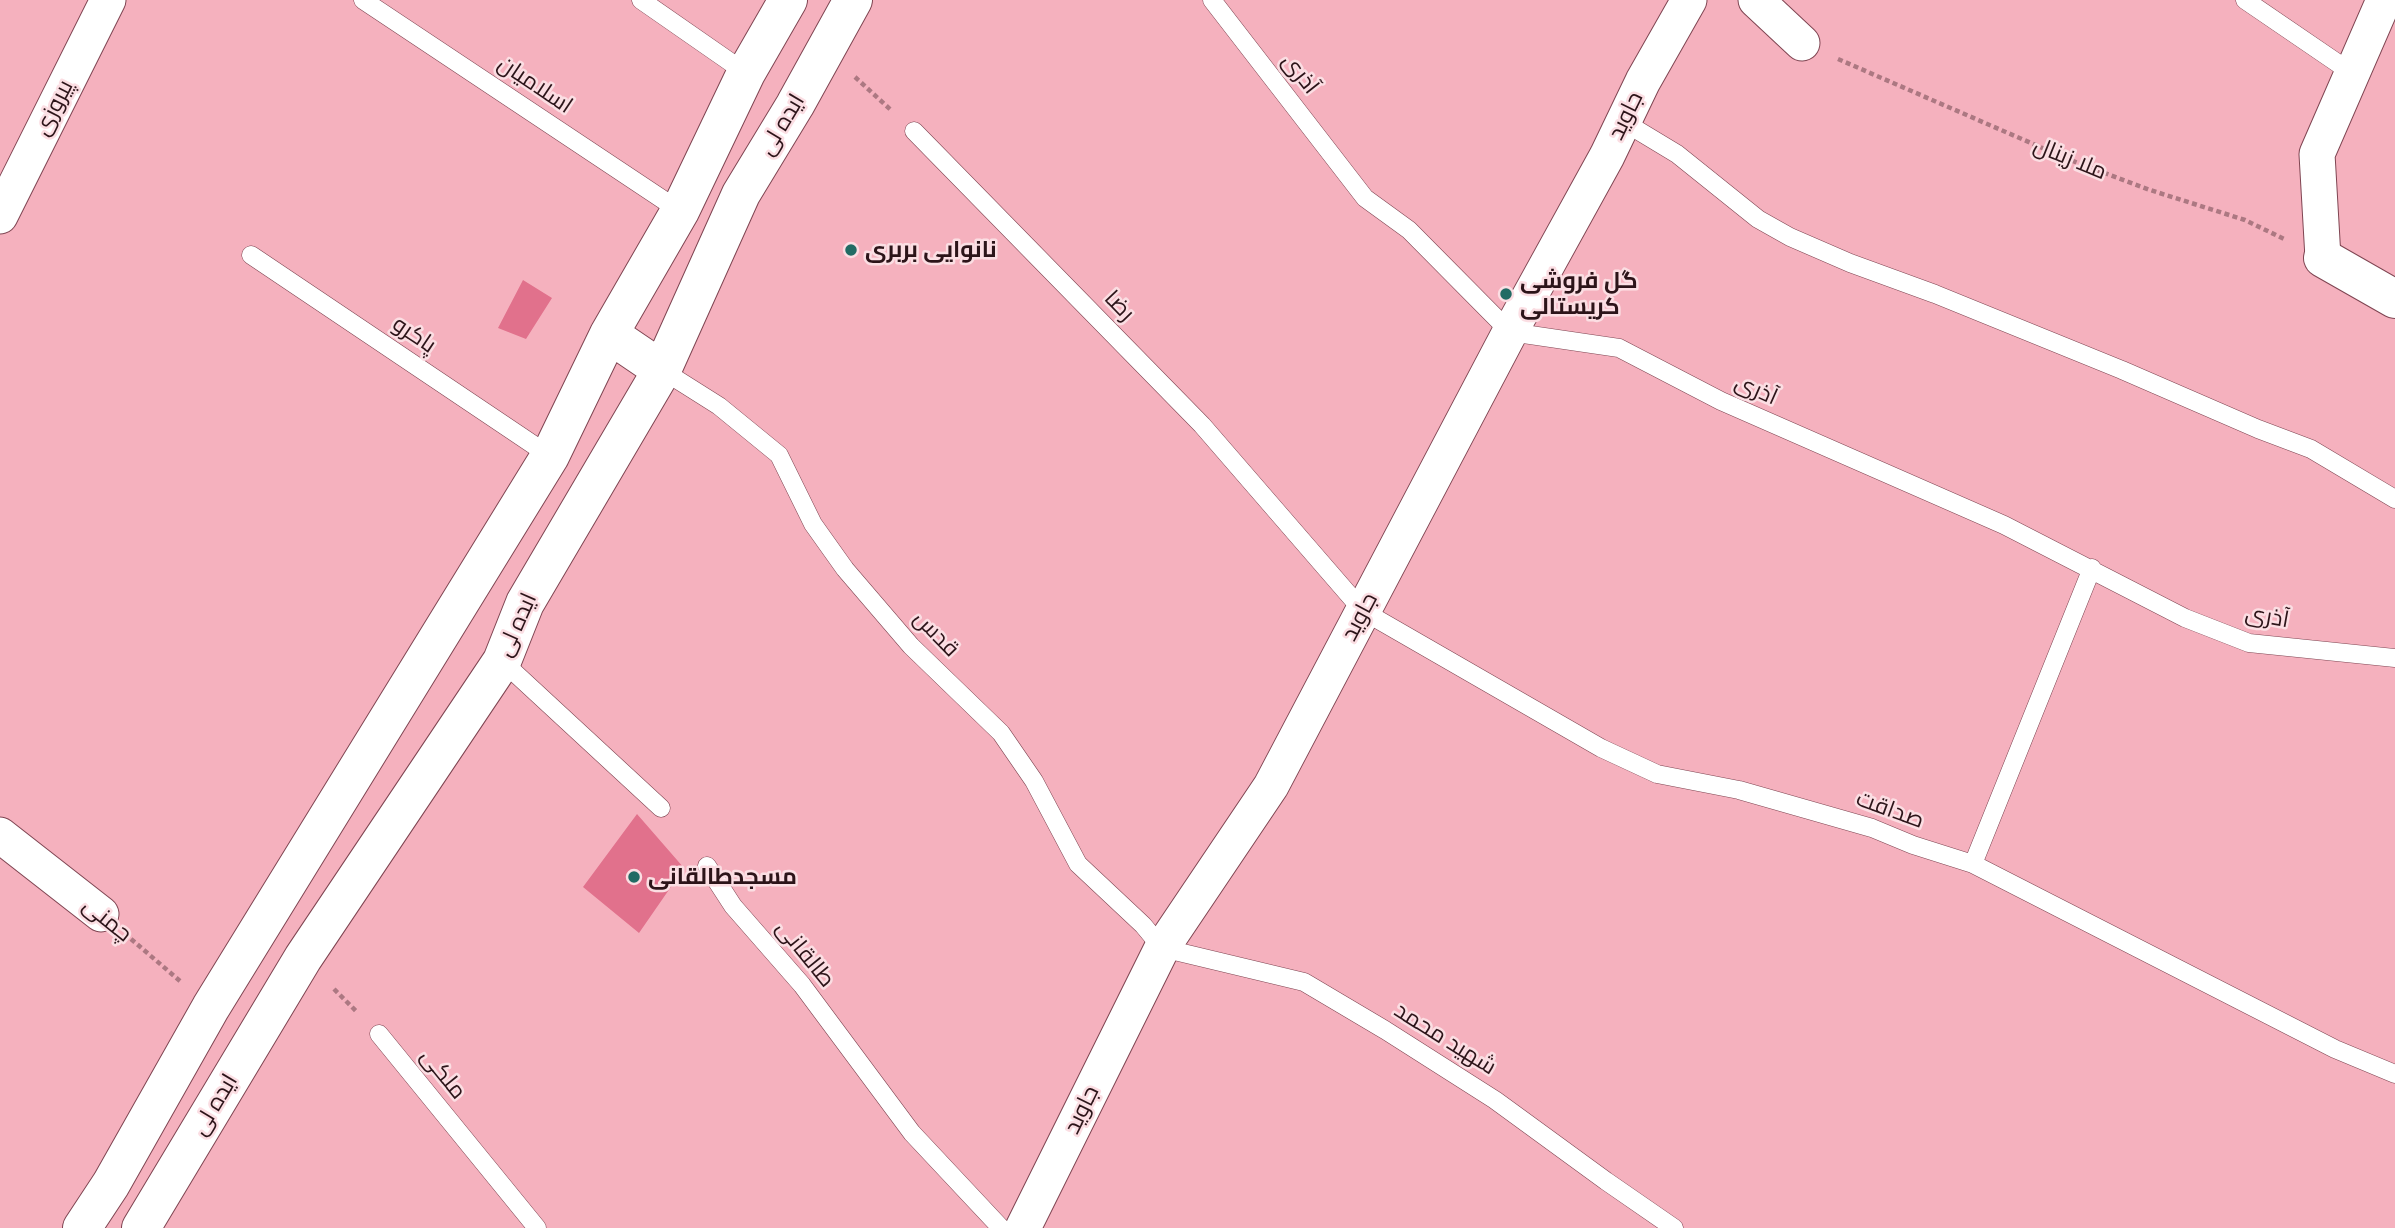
<!DOCTYPE html>
<html>
<head>
<meta charset="utf-8">
<style>
  body { margin:0 }
  canvas { display:block; background:#f5b1be }
</style>
</head>
<body>
<canvas width="2395" height="1228"></canvas>
<script>
const context = document.querySelector('canvas').getContext('2d');
context.lineJoin = 'round';
function paint(path, color) {
  context.fillStyle = color;
  context.fill(path, 'evenodd');
}
function strokePath(path, color, width, dash) {
  context.strokeStyle = color;
  context.lineWidth = width;
  context.lineCap = dash ? 'butt' : 'round';
  context.setLineDash(dash || []);
  context.stroke(path);
}
function label(font, color, halo, rows, align = 'center') {
  context.font = font + ' "IBM Plex Sans",Cairo,sans-serif';
  context.lineWidth = 5;
  context.setLineDash([]);
  context.textBaseline = 'middle';
  context.strokeStyle = halo;
  context.fillStyle = color;
  for (const [text, x, y, turn = 0] of rows) {
    context.save();
    context.translate(x, y);
    context.rotate((+turn || 0) * Math.PI / 180);
    context.textAlign = isNaN(turn) ? turn : align;
    if (halo) context.strokeText(text, 0, 0);
    context.fillText(text, 0, 0);
    context.restore();
  }
}
const building = new Path2D(`
  M523,280L552,298L526,339L498,328Z
  M637,814L684,868L639,933L583,887Z`);
const path = new Path2D(`
  M1838,59L2070,160L2150,190L2245,220L2284,239
  M855,77L892,111
  M131,939L180,981
  M334,989L357,1012`);
const lane = new Path2D(`
  M363,0L680,211
  M641,0L746,73
  M1212,0L1365,198L1409,230L1510,332L1619,348L1721,401L2004,525L2185,618L2249,643L2395,658
  M2245,0L2352,73
  M1624,122L1677,154L1758,219L1790,237L1850,263L1935,294L2122,370L2258,429L2311,449L2395,499
  M914,131L1202,425L1363,611L1601,748L1657,774L1739,790L1872,828L1913,845L1973,864L2335,1049L2395,1074
  M251,255L550,456
  M662,370L719,406L779,455L813,524L845,569L911,646L1001,733L1034,781L1078,864L1143,925L1162,948L1304,982L1385,1030L1495,1100L1606,1181L1674,1228
  M502,661L661,808
  M1973,864L2092,568
  M707,866L733,906L802,985L912,1133L1001,1228
  M379,1034L537,1228`);
const street = new Path2D(`
  M1756,0L1802,43
  M0,216L108,0
  M2323,258L2317,154L2384,0
  M0,835L101,914
  M1023,1228L1162,948L1271,786L1510,332L1607,156L1643,81L1689,0`);
const secondary = new Path2D(`
  M2323,258L2395,299`);
const primary = new Path2D(`
  M609,334L662,370
  M82,1228L111,1184L211,1007L550,456L609,334L680,211L746,73L788,0
  M141,1228L303,958L502,661L525,603L662,370L741,194L795,105L853,0`);
const markers = [
  [851,250,7,"#216b64"],
  [1506,294,7,"#216b64"],
  [634,877,7,"#216b64"]
];
const streetNames = [
  ["آذری",1300,74,52],
  ["اسلامیان",535,85,34],
  ["پیروزی",54,108,-63],
  ["جاوید",1626,116,-64],
  ["ایده لى",782,125,-59],
  ["ملا زینال",2070,159,22],
  ["رضا",1119,306,46],
  ["پاکرو",414,335,34],
  ["آذری",1756,390,24],
  ["جاوید",1360,617,-62],
  ["آذری",2267,617,10],
  ["ایده لى",517,625,-66],
  ["قدس",936,634,46],
  ["صداقت",1890,810,20],
  ["چمنی",107,920,39],
  ["طالقانی",805,954,51],
  ["شهید محمد",1445,1039,32],
  ["ملکی",443,1074,51],
  ["ایده لى",215,1105,-59],
  ["جاوید",1082,1110,-64]
];
const poiNames = [
  ["نانوایی بربری",865,250],
  ["گل فروشی",1520,281],
  ["کریستالی",1520,307],
  ["مسجدطالقانی",648,877]
];
paint(building, '#e1718c');
strokePath(lane, '#7f4552', 19);
strokePath(street, '#7f4552', 37);
strokePath(secondary, '#7f4552', 40);
strokePath(primary, '#7f4552', 40);
strokePath(path, '#ac7882', 4.5, [5, 3.5]);
strokePath(lane, '#fff', 18);
strokePath(street, '#fff', 35);
strokePath(secondary, '#fff', 38);
strokePath(primary, '#fff', 38);
for (const [x, y, r, color] of markers) {
  const dot = new Path2D();
  dot.arc(x, y, r, 0, 2 * Math.PI);
  context.fillStyle = color;
  context.fill(dot);
  strokePath(dot, '#fbdee3', 2.5);
}
label('23px', '#2c1419', '#fbdee3', streetNames);
label('bold 23px', '#2c1419', '#fbdee3', poiNames, 'left');
</script>
</body>
</html>
